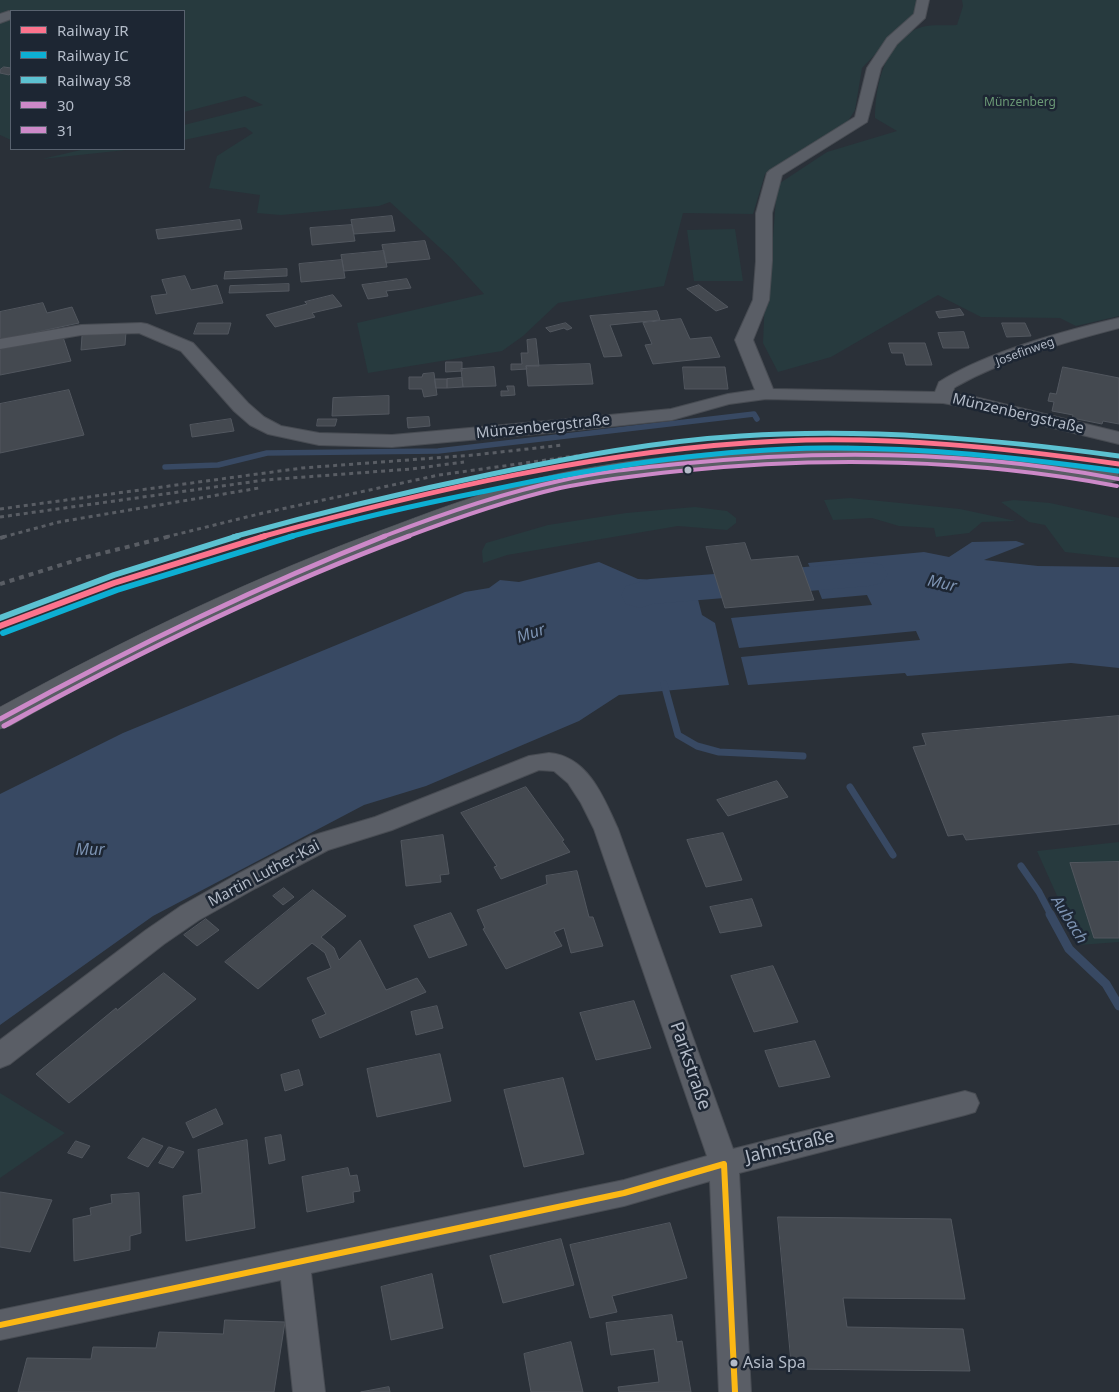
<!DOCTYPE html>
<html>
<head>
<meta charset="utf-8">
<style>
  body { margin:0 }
  #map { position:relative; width:1119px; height:1392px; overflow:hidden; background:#2a3038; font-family:"Noto Sans",sans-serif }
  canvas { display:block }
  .legend { position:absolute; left:10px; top:10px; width:175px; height:140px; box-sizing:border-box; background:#1d2633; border:1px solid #59626f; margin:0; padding:6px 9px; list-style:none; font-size:15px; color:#b4bcc9 }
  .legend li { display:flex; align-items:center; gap:10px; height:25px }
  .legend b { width:25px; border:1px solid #59626f }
</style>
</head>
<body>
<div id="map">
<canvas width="1119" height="1392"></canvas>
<ul class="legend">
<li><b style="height:6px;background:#fc738d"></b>Railway IR</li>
<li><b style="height:6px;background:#0dafd3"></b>Railway IC</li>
<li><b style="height:6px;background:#5cc1d1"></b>Railway S8</li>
<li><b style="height:6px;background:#cc89c8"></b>30</li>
<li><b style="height:6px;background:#cc89c8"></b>31</li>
</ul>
</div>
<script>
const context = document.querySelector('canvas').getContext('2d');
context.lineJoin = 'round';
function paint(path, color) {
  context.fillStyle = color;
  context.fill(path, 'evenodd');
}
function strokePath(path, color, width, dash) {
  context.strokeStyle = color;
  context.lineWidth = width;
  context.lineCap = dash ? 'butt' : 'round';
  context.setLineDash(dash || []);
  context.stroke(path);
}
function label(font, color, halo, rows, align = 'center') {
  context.font = font + ' "Noto Sans",sans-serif';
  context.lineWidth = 5;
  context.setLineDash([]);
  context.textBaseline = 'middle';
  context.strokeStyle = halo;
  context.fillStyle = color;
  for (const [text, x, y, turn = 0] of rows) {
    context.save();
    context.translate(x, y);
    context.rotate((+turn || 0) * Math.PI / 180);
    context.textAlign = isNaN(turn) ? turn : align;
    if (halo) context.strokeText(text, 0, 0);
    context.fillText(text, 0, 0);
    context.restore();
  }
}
const green = new Path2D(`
  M0,0H918L916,12L862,68L855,110L848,121L837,130L765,174L753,214L683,213L664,286L558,303L523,336L502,351L368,373L357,323L484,294L451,258L390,202L379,206L281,215L257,213L260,195L209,188L217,156L253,133L245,127L184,140V125L263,105L245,96L184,112V11H11V140L0,135Z
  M962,0H1119V316L1076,326L1060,318L981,317L938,295L831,357L778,372L763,343L765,297L772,250L777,185L827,152L897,131L875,118C875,85 886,37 922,27C933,24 947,26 957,25L963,6Z
  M85,149H135L42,159Z
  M735,229L743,281H694L687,230Z
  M850,498L960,509L1016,521L982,522L969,533L936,537L934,528L899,526L872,518L833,520L824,500Z
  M1014,500L1050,503L1119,518V558L1065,552L1045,525L1029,522L1001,502Z
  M695,507L727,511L736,518V523L727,530L678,526L507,555L483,563L482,551L486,543L548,525L626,513Z
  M1119,842V942L1079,945L1037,851Z
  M0,1093L65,1133L0,1178Z`);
const water = new Path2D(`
  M1016,541L1025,544L984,560L1038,566L1119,567V668L1071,663L907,676L905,673L748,685L741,657L920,640L916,631L739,648L731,618L872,605L867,595L822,599L808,563L924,552L949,557L972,542Z
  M599,562L638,579L658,580L692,576L702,615L715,623L729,685L619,695L579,721L426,786L364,805L153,916L0,1025V794L123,733L465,592L489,588L500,580L519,582Z`);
const streamFar2 = new Path2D(`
  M165,467L218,465L267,453L438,451L754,414L757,419`);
const streamFar1 = new Path2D(`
  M664,684L678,735L697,746L719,752L803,756
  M850,787L893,855
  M1021,866L1039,892L1051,915`);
const stream = new Path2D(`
  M1050,914L1069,949L1106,984L1119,1006`);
const river = new Path2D(`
  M869,562L882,565L888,574L882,583L869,586L652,604L640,608L626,604L621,595L626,586L650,579Z`);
const building = new Path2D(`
  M4,67L11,68V73L9,75L0,73V70Z
  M392,216L395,231L354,234L351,220Z
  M240,220L242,229L158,239L156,230Z
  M352,225L355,241L312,245L310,228Z
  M425,241L430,259L386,263L382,245Z
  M384,251L387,267L344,271L341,255Z
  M342,260L345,278L301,282L299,264Z
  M287,269V276L224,279L225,272Z
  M185,276L191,290L217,285L223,303L156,314L151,296L167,294L162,280Z
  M407,279L411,288L386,291L388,296L368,299L362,285Z
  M289,284V291L229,293L230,286Z
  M699,285L728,307L716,311L687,289Z
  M333,295L342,306L312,313L315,317L275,327L266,315L307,304L305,302Z
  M43,303L47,313L72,307L79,323L0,340V312Z
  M960,309L964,315L939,318L936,312Z
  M657,311L660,320L610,325L622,356L604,357L590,316Z
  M681,319L690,339L711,337L720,357L653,364L645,345L652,344L643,323Z
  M198,323H231L228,334H194Z
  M566,323L572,328L567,330L564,328L550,332L546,328Z
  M1002,323H1025L1031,336L1007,337Z
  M126,332L125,345L81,350L82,336Z
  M964,332L969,348H943L938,333Z
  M63,337L71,361L0,375V349Z
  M536,339L539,366H526L527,369L511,370V364H522L521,353H528L527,340Z
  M889,343H925L932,365H906L903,353H892Z
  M446,362H462V371L446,372Z
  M590,364L593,384L528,386L526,366Z
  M494,367L496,386L463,387L461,369Z
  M683,367H725L728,389H685Z
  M1063,367L1119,378V424L1103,421L1102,424L1072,418L1073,415L1052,411L1054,402L1048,401L1050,393L1056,394Z
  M434,373L437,395L424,397L422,389H409V377H422L423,374Z
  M462,378L463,387L447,388V379Z
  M435,379H447V388H436Z
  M507,386H514L515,395L501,396V391H508Z
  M69,390L84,435L0,453V404Z
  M389,396V414L332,416L333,398Z
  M429,417L430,426L408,428L407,418Z
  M231,419L234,431L192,437L190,425Z
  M318,419H337L335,426H317Z
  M745,543L751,560L798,556L814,600L725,608L706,547Z
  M1119,716V824L966,840L963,834L948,836L913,747L926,745L922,734Z
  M777,781L788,797L728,816L717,800Z
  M526,787L564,840L562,841L570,852L501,879L494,867L497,866L461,813Z
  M723,833L742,880L706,887L687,840Z
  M443,835L449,874L440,875L441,882L406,886L401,841Z
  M1119,862V938H1094L1070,863Z
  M577,871L589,917H593L603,946L571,953L564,928L554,932L562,946L506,969L483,929L485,928L477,910L547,884L546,876Z
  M284,888L294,897L283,905L273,896Z
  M313,890L346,916L321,937L334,948L339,960L360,940L386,990L417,978L426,992L320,1038L312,1020L326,1014L307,978L331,968L325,953L312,943L258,989L225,962Z
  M752,899L762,926L720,933L710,907Z
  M451,913L467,945L429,958L414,926Z
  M206,919L219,930L197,946L184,935Z
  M773,966L798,1022L754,1032L731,976Z
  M164,973L196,999L69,1103L36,1074L116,1008L117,1010Z
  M634,1001L651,1048L596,1060L580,1013Z
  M437,1006L443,1028L416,1035L411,1012Z
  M815,1041L830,1077L779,1087L765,1051Z
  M440,1054L451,1101L377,1117L367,1069Z
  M299,1070L303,1085L285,1091L281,1075Z
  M563,1078L584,1154L524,1167L504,1090Z
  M216,1109L223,1124L193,1138L186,1123Z
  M281,1135L285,1160L269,1164L265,1138Z
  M143,1138L163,1146L148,1167L128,1158Z
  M247,1140L255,1228L186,1241L183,1196L202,1193L198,1150Z
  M76,1141L90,1146L82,1158L68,1153Z
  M169,1147L184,1152L173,1168L159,1163Z
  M348,1168L350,1176L357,1175L360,1191L353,1192L354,1202L307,1212L302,1177Z
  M0,1192L52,1200L30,1252L0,1247Z
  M139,1193L141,1233L130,1236V1250L74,1261L73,1219L91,1215L90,1208L112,1203L111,1195Z
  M778,1217L951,1219L965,1299L843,1298L847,1327L963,1329L970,1371L792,1369Z
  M670,1223L687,1278L612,1296L617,1312L590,1318L570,1245Z
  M561,1239L574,1285L503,1303L490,1256Z
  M432,1274L443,1328L391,1340L381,1287Z
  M672,1315L677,1342L682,1341L691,1392H619L618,1387L659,1382L654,1349L611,1355L606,1323Z
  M225,1320L285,1322L274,1392H18L27,1358L91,1359L93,1347L156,1348L159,1332L223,1334Z
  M571,1342L583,1392H531L524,1354Z
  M389,1387L390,1392H361Z`);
const minor = new Path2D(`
  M917,0H929L925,18L897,44L881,68L867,122L782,175L772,213V261L769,300L753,340L773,389L935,392L939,382C987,352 1063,331 1119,318V328C1065,342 1006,359 957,386L954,388L953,394L975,397L1119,432V444L975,409L943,403L766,399L729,404L672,420L558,432L392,447L319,445L268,434L250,425L234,411L181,351L139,333L81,335L0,349V339L81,325L141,323L147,324L193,343L248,403L264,417L281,426L319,433L392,435L558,420L671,409L728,394L755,390L735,340L753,300L756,261V213L767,173L770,170L855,117L867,68L887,38L914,14Z
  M9,11L11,12V19L0,23V14Z
  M549,753C588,756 604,798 618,829L733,1149L965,1091L975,1094L979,1103L975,1112L965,1115L739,1173L751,1392H719L710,1181L624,1206L311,1273L325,1392H293L281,1280L0,1340V1310L624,1180L707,1156L594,829L581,803L568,783L554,771L539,770L392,830L328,850L256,888L199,920L164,944L10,1064L0,1068V1040L146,930L181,906L238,874L311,836L375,817L529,756Z`);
const secondary = new Path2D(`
  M848,446L942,450L1110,469L1118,471L1119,480L1110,483C1039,474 968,464 897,461C841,459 785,462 729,466C673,470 617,476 562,487C509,498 458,519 408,537C270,589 138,654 10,726L0,729V707C127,638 257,575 393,526C448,505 504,485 561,473C655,454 753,448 848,446Z`);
const railFar1 = new Path2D(`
  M0,509L302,468L474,455L563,445
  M0,517L265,480L411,469L464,462
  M3,537L59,522L259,488
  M166,537L263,513L439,475L640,447`);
const rail = new Path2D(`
  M0,538L7,536
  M0,584L83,558L171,536`);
const bus1Far1 = new Path2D(`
  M382,537C439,515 499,494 559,481C598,472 638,468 678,464C824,449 975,451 1119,479`);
const bus1 = new Path2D(`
  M0,719C125,651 253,588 385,536`);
const bus2Far1 = new Path2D(`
  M406,537C456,518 508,500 560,488C600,480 640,475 680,471C823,456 975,459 1117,486`);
const bus2 = new Path2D(`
  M4,726C135,654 269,588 409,536`);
const bus3 = new Path2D(`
  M0,1325L624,1193L724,1164L735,1392`);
const rail1Far1 = new Path2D(`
  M261,537C428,490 606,449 780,441C893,436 1007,448 1119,464`);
const rail1 = new Path2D(`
  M0,626L114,583L265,536`);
const rail2Far1 = new Path2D(`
  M289,537C354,519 420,504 486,491C597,467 710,449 824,448C923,447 1020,458 1118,471`);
const rail2 = new Path2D(`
  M3,633L117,590L293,536`);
const rail3Far1 = new Path2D(`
  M233,537C319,513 405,492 492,474C574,457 657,441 741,436C868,428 994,439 1119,456`);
const rail3 = new Path2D(`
  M0,618L114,575L238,536`);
const markers = [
  [688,470,4.5,"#b4bcc9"],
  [734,1363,4.5,"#b4bcc9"]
];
const farParknames = [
  ["Münzenberg",1020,103]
];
const farStreetnames = [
  ["Josefinweg",1025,352,-20]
];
const streetNames = [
  ["Münzenbergstraße",1018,414,13],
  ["Münzenbergstraße",543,427,-6],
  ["Martin Luther-Kai",264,874,-28]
];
const waterNames = [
  ["Mur",942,584,13],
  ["Mur",531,634,-19],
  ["Mur",90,850],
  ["Aubach",1069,920,58]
];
const nearBusnames = [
  ["Asia Spa",743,1363]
];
const nearStreetnames = [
  ["Parkstraße",690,1066,71],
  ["Jahnstraße",790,1147,-14]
];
paint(green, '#273a3e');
paint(water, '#384963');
strokePath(streamFar2, '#384963', 5.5);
strokePath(streamFar1, '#384963', 7);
strokePath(stream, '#384963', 9);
paint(river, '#384963');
paint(building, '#444950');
strokePath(building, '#52575f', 1);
strokePath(minor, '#484c53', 2);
strokePath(secondary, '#484c53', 1);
paint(minor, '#5a5e66');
paint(secondary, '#595d64');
strokePath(railFar1, '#595d64', 3, [4, 4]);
strokePath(rail, '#595d64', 4, [5, 5]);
strokePath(bus1Far1, '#cc89c8', 4);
strokePath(bus1, '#cc89c8', 5);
strokePath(bus2Far1, '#cc89c8', 4);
strokePath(bus2, '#cc89c8', 5);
strokePath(bus3, '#fcb814', 6);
strokePath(rail1Far1, '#fc738d', 5);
strokePath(rail1, '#fc738d', 6);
strokePath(rail2Far1, '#0dafd3', 5);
strokePath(rail2, '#0dafd3', 6);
strokePath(rail3Far1, '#5cc1d1', 5);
strokePath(rail3, '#5cc1d1', 6);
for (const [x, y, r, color] of markers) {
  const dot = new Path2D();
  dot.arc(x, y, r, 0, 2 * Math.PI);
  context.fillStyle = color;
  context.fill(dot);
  strokePath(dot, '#1d2633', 2);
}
label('12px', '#6b9a76', '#1d2633', farParknames);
label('12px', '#b4bcc9', '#1d2633', farStreetnames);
label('15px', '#b4bcc9', '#1d2633', streetNames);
label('italic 16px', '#7c92b1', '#1d2633', waterNames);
label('16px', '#b4bcc9', '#1d2633', nearBusnames, 'left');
label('18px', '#b4bcc9', '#1d2633', nearStreetnames);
</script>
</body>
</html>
